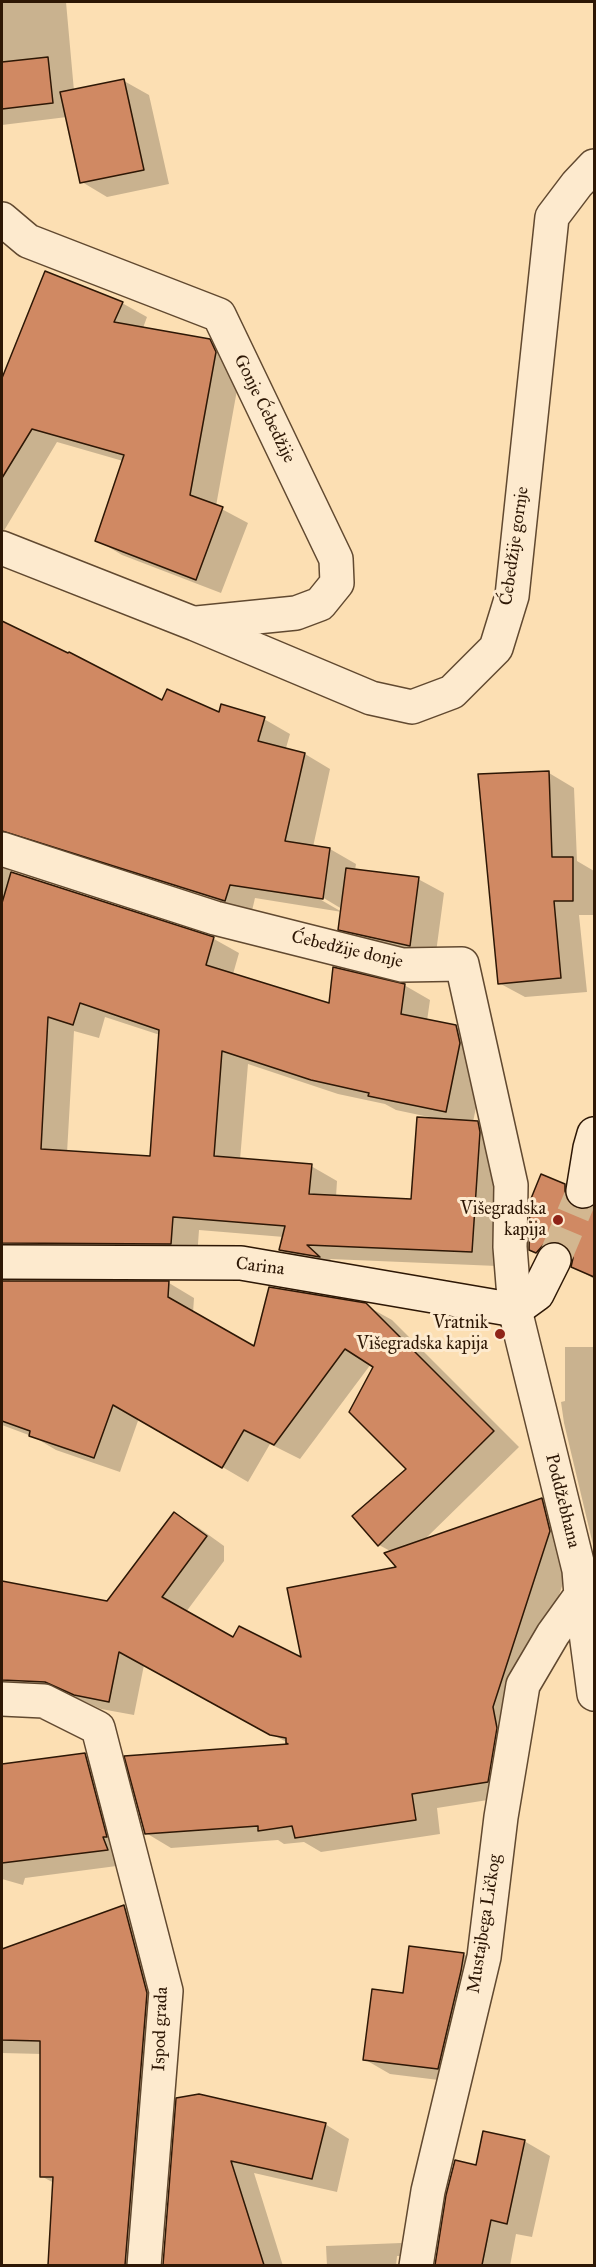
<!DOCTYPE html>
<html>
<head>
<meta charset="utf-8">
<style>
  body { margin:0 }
  #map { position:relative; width:596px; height:2267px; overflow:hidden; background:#fcdfb3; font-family:"IM FELL Great Primer",serif }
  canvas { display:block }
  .frame { position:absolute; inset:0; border:3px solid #2d1705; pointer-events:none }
</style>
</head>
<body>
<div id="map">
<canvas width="596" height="2267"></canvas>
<div class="frame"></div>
</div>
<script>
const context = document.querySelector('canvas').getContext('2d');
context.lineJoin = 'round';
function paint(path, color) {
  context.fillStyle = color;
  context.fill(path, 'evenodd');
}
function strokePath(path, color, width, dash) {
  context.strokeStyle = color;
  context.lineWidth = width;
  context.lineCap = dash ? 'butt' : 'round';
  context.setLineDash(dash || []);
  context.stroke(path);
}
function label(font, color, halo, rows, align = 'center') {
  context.font = font + ' "IM FELL Great Primer",serif';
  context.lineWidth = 6;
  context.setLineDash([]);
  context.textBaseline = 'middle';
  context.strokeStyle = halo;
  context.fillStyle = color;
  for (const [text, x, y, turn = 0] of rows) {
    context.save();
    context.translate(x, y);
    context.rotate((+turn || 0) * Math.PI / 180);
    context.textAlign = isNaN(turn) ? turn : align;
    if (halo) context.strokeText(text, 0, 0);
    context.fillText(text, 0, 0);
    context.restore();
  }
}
const shadow = new Path2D(`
  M2,2H66L74,91L124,81L149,95L169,184L107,197L82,182L67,117L2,125Z
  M46,272L122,303L147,317L143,328L209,341L235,356L241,368L216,506L248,523L221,593L122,555L97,540L123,461L57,442L2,534V382Z
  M2,623L162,702L220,714L264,719L290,734L286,748L305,754L330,769L313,847L330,849L356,864L355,870L418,879L444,893L435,960L365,944L339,929L342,912L255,898L251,915L10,858L9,869L11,873L214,939L239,953L233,974L330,1005L404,985L430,1000L427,1021L456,1027L482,1042L486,1059L473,1122H477L503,1137L497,1266L330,1259L342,1271L306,1264L280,1250L284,1237L199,1230L197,1258L9,1278L10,1282L169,1283L194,1298L193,1313L255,1348L365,1305L392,1320L519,1447L423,1541L542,1499L567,1514L575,1546L518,1722L513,1796L437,1808L440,1834L321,1852L304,1842L284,1844L278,1840L171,1848L146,1833L292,1745L144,1665L134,1715L101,1709L72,1696L40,1694L2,1689V1599L71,1596L107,1602L174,1514L199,1528L224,1546V1561L186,1612L233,1639L303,1660L399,1568L392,1552L379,1545L408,1469L375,1366L371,1364L300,1459L270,1444L248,1482L139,1418L120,1472L56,1450L34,1437L2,1425ZM317,894L342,909V912L316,897ZM105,1017L160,1035L151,1158L67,1153L74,1031L99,1038ZM248,1064L338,1094L385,1104L396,1110L429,1117L413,1200L336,1197L337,1181L311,1166L240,1160Z
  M549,773L574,788L577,861L594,871V915H579L587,992L525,997L499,983Z
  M565,1185L590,1200L591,1210L594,1207V1279L573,1266L574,1257L556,1264L531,1249Z
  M565,1347H594V1549L564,1423L561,1402L565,1401Z
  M85,1755L111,1770L132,1864L25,1878L23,1885L2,1879V1766Z
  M124,1907L150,1922L152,2266H50L54,2183L41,2176L42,2054L2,2053V1957L71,1959Z
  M463,1954L489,1969L463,2083L390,2074L364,2059L404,1994Z
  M178,2099L325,2124L349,2139L337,2192L254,2173L283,2266H182L168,2220Z
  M524,2141L550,2156L532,2237L516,2234L510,2266H437L448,2195L477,2166Z
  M401,2243L426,2257L425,2266H399L400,2256H397L396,2266H327L326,2246Z`);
const building = new Path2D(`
  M48,57L53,103L2,109V62Z
  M124,79L144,170L80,183L60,92Z
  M45,271L123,302L114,322L210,339L216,352L190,495L223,507L196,580L95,541L124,455L32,429L2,478V378Z
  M2,621L68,653L69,652L162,700L167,689L219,712L221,704L265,717L258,741L305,753L285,841L330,848L323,899L230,885L225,901L2,831Z
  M549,771L552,857H573V901H554L561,978L498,984L478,774Z
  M346,868L419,877L410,946L338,930Z
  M11,872L214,937L206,965L329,1003L333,967L405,984L401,1014L456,1025L460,1043L446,1112L368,1096L369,1093L311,1080L222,1051L214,1156L312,1164L309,1194L411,1199L417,1117L478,1121L480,1132L472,1252L307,1245L320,1257L279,1250L285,1226L173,1217L171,1244L2,1243V903ZM80,1003L159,1030L150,1156L41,1149L48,1017L73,1025Z
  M541,1174L565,1184V1197L572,1206L581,1210L589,1209L594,1205V1277L571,1267L573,1258L570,1250L562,1243L553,1241L544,1244L536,1253L529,1250L530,1201Z
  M2,1281H169L168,1297L254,1346L269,1287L366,1303L494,1431L378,1546L352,1516L406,1469L349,1412L373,1367L345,1349L274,1445L244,1430L222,1468L113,1405L94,1458L29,1436L30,1431L2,1421Z
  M542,1498L550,1531L493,1707L497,1728L488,1782L412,1794L416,1820L295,1838L292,1826L258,1831V1826L145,1834L124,1756L288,1744L286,1743V1738L270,1735L119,1652L109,1702L74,1695L45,1682L2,1680V1581L107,1601L174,1512L207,1536L162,1597L233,1637L239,1626L301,1657L287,1588L396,1567L384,1553Z
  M85,1753L107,1837H103L108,1850L2,1863V1764Z
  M124,1905L147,1993L125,2265H48L53,2177H40V2041L2,2040V1949Z
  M409,1946L464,1953L461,1971L438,2069L363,2060L372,1989L403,1993Z
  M199,2094L326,2123L312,2179L231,2161L264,2265H163L176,2098Z
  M483,2131L525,2140L507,2224L491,2220L482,2265H435L446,2195L455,2160L476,2165Z`);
const secondaryTunnel = new Path2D(`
  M554,1260L583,1191`);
const street = new Path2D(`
  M2,219L28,241L219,315L336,559L337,583L320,604L296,613L197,623
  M2,548L195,624L371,698L412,707L452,692L496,648L512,596L552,217L577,184L594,166
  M2,849L215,918L402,965L462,964L511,1185L510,1247L515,1310L579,1570L581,1595L594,1694
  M2,1699L44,1701L98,1728L166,1991L144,2266
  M416,2266L428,2191L484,1957L501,1817L523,1685L553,1634L581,1595`);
const secondary = new Path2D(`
  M583,1191L590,1148L594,1134
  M2,1262L241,1263L515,1310L537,1294L554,1260`);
const markers = [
  [558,1220,6,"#8f2418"],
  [500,1334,6,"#8f2418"]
];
const streetNames = [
  ["Gonje Ćebedžije",264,409,64],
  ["Ćebedžije gornje",515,546,-82],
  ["Ćebedžije donje",347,950,13],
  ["Carina",260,1267,7],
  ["Poddžebhana",562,1501,76],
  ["Mustajbega Ličkog",485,1924,-81],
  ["Ispod grada",161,2029,-88]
];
const poiNames = [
  ["Višegradska",546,1210],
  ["kapija",546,1231],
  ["Vratnik",488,1324],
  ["Višegradska kapija",488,1345]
];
paint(shadow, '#0003');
paint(building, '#d08963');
strokePath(building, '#2d1705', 1.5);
strokePath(secondaryTunnel, '#d3b790', 33, [33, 16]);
strokePath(street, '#614930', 36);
strokePath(secondary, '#2d1705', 36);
strokePath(street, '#fdeace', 33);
strokePath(secondary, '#fdeace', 33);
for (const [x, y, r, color] of markers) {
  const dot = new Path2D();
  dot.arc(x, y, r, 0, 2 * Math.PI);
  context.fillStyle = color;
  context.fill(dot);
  strokePath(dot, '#fdeace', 2);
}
label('18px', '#2d1705', '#fdeace', streetNames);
label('18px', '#2d1705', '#fdeace', poiNames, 'right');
</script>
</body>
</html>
